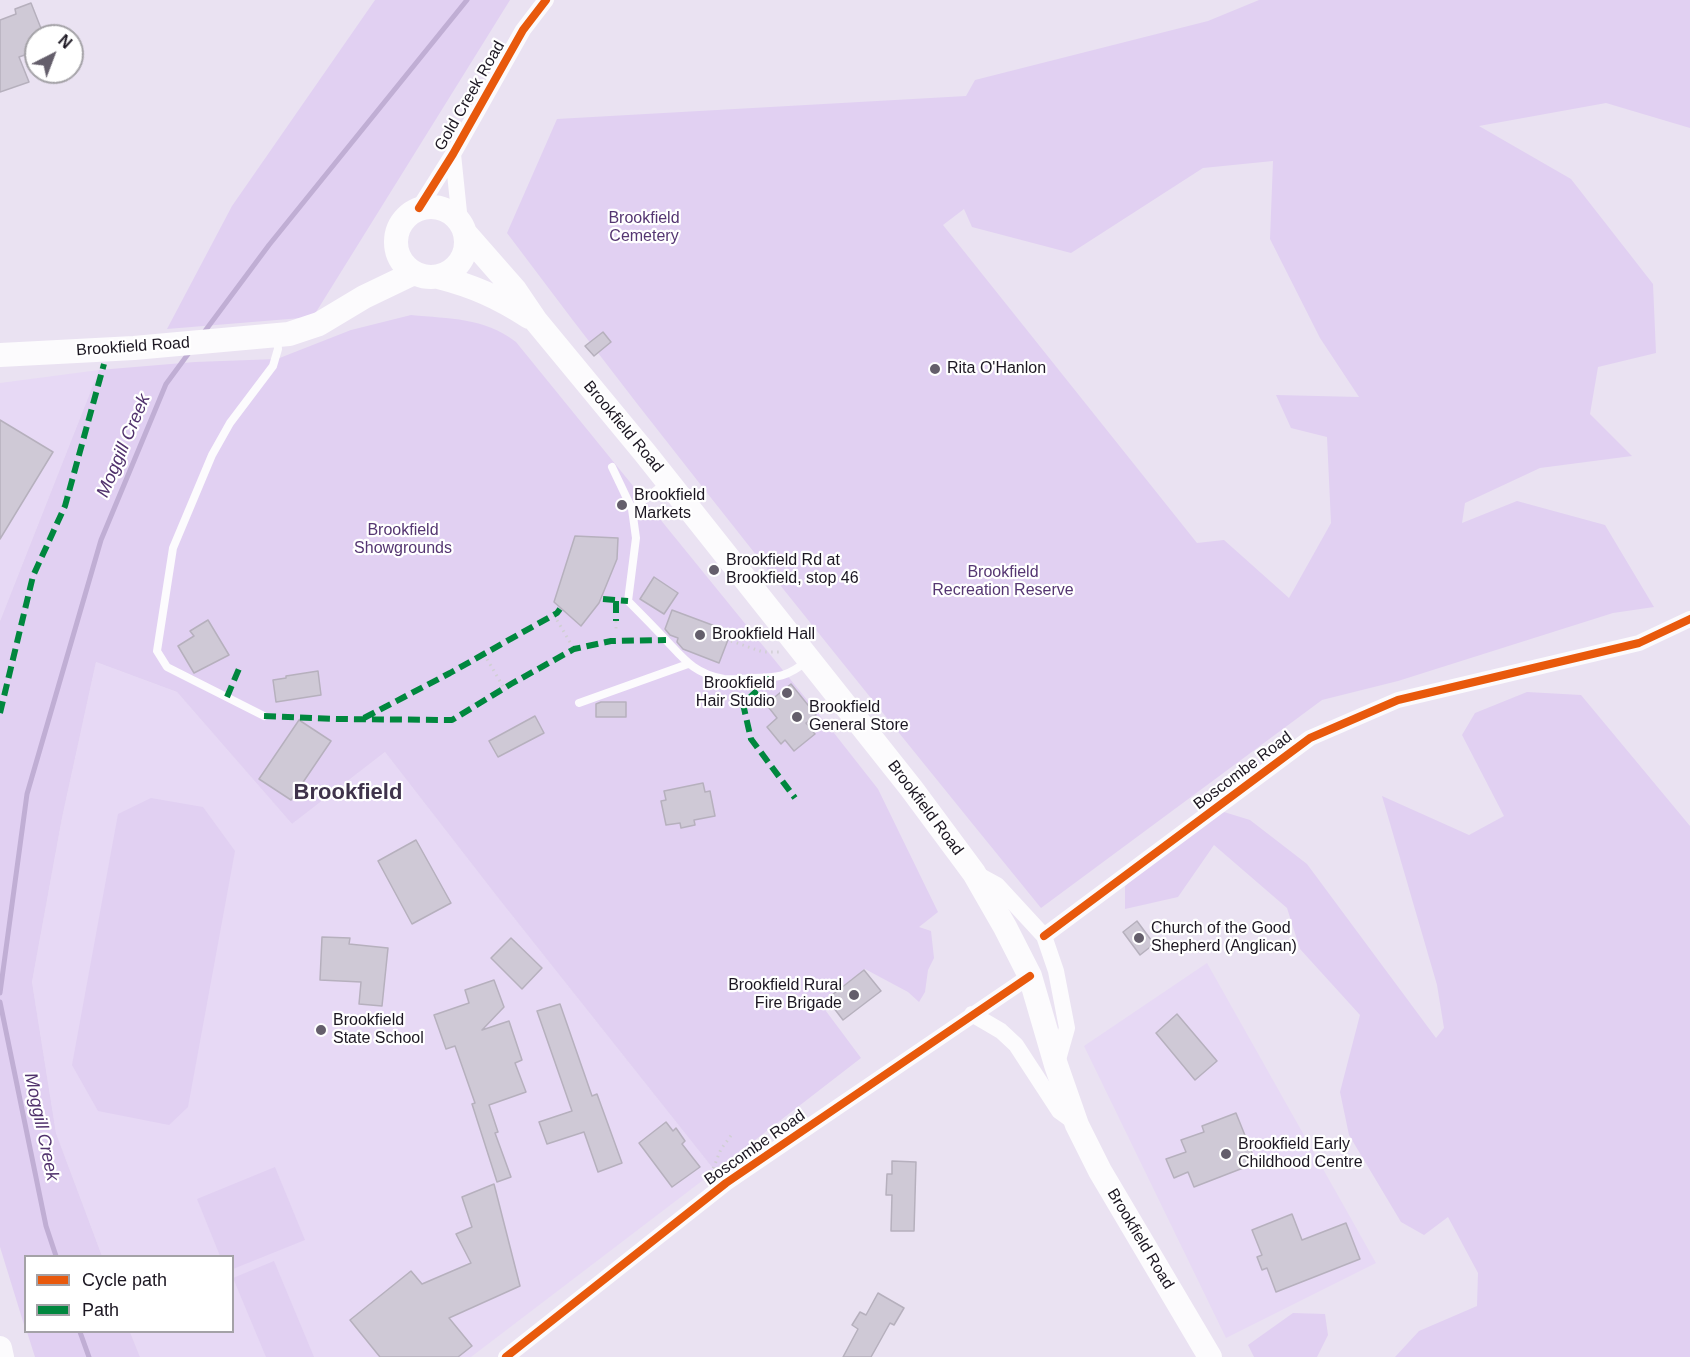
<!DOCTYPE html>
<html>
<head>
<meta charset="utf-8">
<style>
  body { margin:0 }
  #map { position:relative; width:1690px; height:1357px; overflow:hidden; background:#eae2f2; font-family:Helvetica,sans-serif }
  canvas { display:block }
  .legend { position:absolute; left:24px; top:1255px; width:210px; height:78px; box-sizing:border-box; background:#fff; border:2px solid #a4a2a7; margin:0; padding:8px 10px; list-style:none; font-size:18px; color:#1c1722 }
  .legend li { display:flex; align-items:center; gap:12px; height:30px }
  .legend b { width:30px; border:2px solid #a4a2a7 }
  .north { position:absolute; left:24px; top:24px; width:60px; height:60px; box-sizing:border-box; background:#fff; border:2px solid #a4a2a7; border-radius:50%; rotate:42deg; font-size:16px; font-weight:700; line-height:24px; text-align:center; color:#1c1722 }
  .north::after { content:''; display:block; margin:auto; width:21px; height:27px; background:#645e6b; clip-path:polygon(50% 0,100% 100%,50% 72%,0 100%) }
</style>
</head>
<body>
<div id="map">
<canvas width="1690" height="1357"></canvas>
<ul class="legend">
<li><b style="height:8px;background:#e8590c"></b>Cycle path</li>
<li><b style="height:8px;background:#00873e"></b>Path</li>
</ul>
<div class="north">N</div>
</div>
<script>
const context = document.querySelector('canvas').getContext('2d');
context.lineJoin = 'round';
function paint(path, color) {
  context.fillStyle = color;
  context.fill(path, 'evenodd');
}
function strokePath(path, color, width, dash) {
  context.strokeStyle = color;
  context.lineWidth = width;
  context.lineCap = dash ? 'butt' : 'round';
  context.setLineDash(dash || []);
  context.stroke(path);
}
function label(font, color, halo, rows, align = 'center') {
  context.font = font + ' Helvetica,sans-serif';
  context.lineWidth = 4.5;
  context.setLineDash([]);
  context.textBaseline = 'middle';
  context.strokeStyle = halo;
  context.fillStyle = color;
  for (const [text, x, y, turn = 0] of rows) {
    context.save();
    context.translate(x, y);
    context.rotate((+turn || 0) * Math.PI / 180);
    context.textAlign = isNaN(turn) ? turn : align;
    if (halo) context.strokeText(text, 0, 0);
    context.fillText(text, 0, 0);
    context.restore();
  }
}
const built = new Path2D(`
  M99,370L0,621V383Z
  M96,662L177,692L292,824L385,752L499,899L715,1171L471,1357H140L130,1332H232V1256H102L56,1133L32,982L62,818Z
  M1207,963L1376,1263L1226,1338L1084,1046Z`);
const green = new Path2D(`
  M375,0H510L313,317L167,329L232,206Z
  M1259,0H1690V128L1606,103L1479,126L1571,179L1653,284L1656,353L1598,367L1590,414L1632,456L1540,468L1465,503L1462,523L1517,501L1605,525L1654,607L1613,613L1398,681L1322,700L1041,908C860,685 679,463 507,233L557,119L966,96L975,80L1208,21ZM1273,161L1270,239L1320,338L1359,397L1276,395L1291,428L1327,437L1331,523L1289,598L1224,540L1197,543L943,225L964,209L972,227L1071,253L1203,168Z
  M411,315C450,319 483,317 516,342L834,733L878,789L938,912L919,927L931,931L934,958L928,970L925,992L919,1002L908,992L865,969L820,1003L861,1058L715,1171L499,899L385,752L292,824L177,692L96,662L62,818L32,982L56,1133L102,1256H26L25,1328L0,1247V621L99,370L195,362L277,359L351,330Z
  M1527,692L1581,695L1690,826V1357H1395L1419,1331L1477,1306L1478,1273L1448,1217L1424,1235L1401,1222L1349,1135L1340,1092L1360,1015L1300,949L1287,908L1214,845L1178,897L1125,909V886L1197,819L1224,812L1250,820L1307,864L1436,1038L1444,1028L1437,985L1382,796L1469,835L1504,816L1462,735L1475,713Z
  M151,798L203,807L235,851L188,1107L169,1125L98,1111L72,1065L118,814Z
  M275,1167L305,1240L233,1269L232,1256H220L197,1199Z
  M274,1261L314,1357H266L233,1278Z
  M1293,1313L1325,1314L1328,1335L1317,1357H1254L1248,1345Z
  M27,1332H130L140,1357H35Z`);
const stream = new Path2D(`
  M202,335L269,245L467,0
  M0,993L27,794L101,540L166,384L191,350
  M0,1002L46,1226L56,1256
  M80,1332L89,1357`);
const building = new Path2D(`
  M31,3L44,36H36V51L19,57L29,82L0,92V20L16,14L15,9Z
  M603,332L611,342L594,356L585,346Z
  M0,420L53,452L0,539Z
  M575,536L618,538L617,559L599,603L581,626L554,602Z
  M654,577L678,593L664,614L640,599Z
  M672,610L731,632L719,663L683,649L677,642L678,638L670,635L665,629Z
  M208,620L229,655L194,673L178,646L194,636L190,631Z
  M318,671L321,695L276,702L273,680L286,678V676Z
  M791,684L816,715L806,723L815,734L794,751L785,740L781,744L767,727L777,718L766,704Z
  M601,702H626V717H596V704Z
  M535,716L544,733L498,757L489,741Z
  M299,720L331,741L291,800L259,779Z
  M703,783L705,792L710,791L715,816L694,820L695,825L681,828L680,823L666,825L661,801L666,800L664,791Z
  M416,840L451,903L412,924L378,861Z
  M1137,921L1154,944L1140,955L1123,932Z
  M322,937L350,938L349,944L388,948L382,1006L359,1004L361,982L320,980Z
  M511,938L542,968L522,989L491,958Z
  M864,970L881,991L843,1020L827,999Z
  M494,980L504,1007L482,1030L509,1021L522,1060L515,1063L526,1092L489,1105L498,1132L495,1133L511,1177L497,1182L472,1104L475,1103L455,1046L446,1049L434,1015L469,1003L465,990Z
  M560,1004L592,1096L597,1094L622,1163L598,1172L584,1132L547,1144L539,1122L572,1111L537,1011Z
  M1177,1014L1217,1061L1195,1080L1156,1033Z
  M1236,1113L1256,1163L1194,1187L1188,1172L1174,1178L1166,1159L1186,1152L1181,1140L1204,1132L1202,1126Z
  M666,1122L673,1131L676,1128L685,1141L682,1144L700,1167L672,1187L639,1143Z
  M892,1161L916,1162L914,1231H891L892,1195H886L887,1174H892Z
  M494,1184L520,1286L449,1318L472,1346L458,1357H380L350,1320L411,1271L422,1284L471,1263L456,1234L472,1227L462,1197Z
  M1292,1214L1302,1240L1346,1223L1360,1259L1276,1292L1267,1268L1262,1270L1257,1257L1262,1255L1252,1230Z
  M878,1293L904,1308L894,1325L890,1323L871,1357H843L858,1329L852,1325L860,1312L866,1315Z`);
const path = new Path2D(`
  M554,615L574,649
  M616,621V630
  M731,641L763,652H779
  M484,654L504,688
  M812,728L815,725L826,728L833,721
  M711,1174L721,1149L733,1133`);
const service = new Path2D(`
  M612,467L632,509
  M667,482L632,509L636,538L628,601C640,613 652,625 664,638C683,658 694,674 724,679C733,680 743,679 752,678C777,678 788,677 808,660
  M579,703L688,664
  M264,716L167,667L157,651L173,548L212,455L230,423L273,366L278,349L277,336`);
const minor = new Path2D(`
  M453,154L460,222
  M419,208L453,154L523,30L546,0
  M975,873L997,885L1044,936L1056,971L1067,1028L1057,1063
  M1044,936L1310,738L1398,700L1639,643L1690,619
  M972,1014L1001,1031L1016,1045L1059,1111L1077,1124
  M506,1357L726,1183L1030,976`);
const secondary = new Path2D(`
  M396 242a35 35 0 1 1 70 0a35 35 0 1 1-70 0Z
  M465,233L515,290L536,321L645,453L911,788L974,873L1005,927L1030,976L1056,1065L1077,1125L1100,1171L1210,1357
  M438,277C473,286 498,297 529,317
  M0,355L134,348L289,334L319,324L364,297L414,273
  M0,1348L2,1357`);
const quiet = new Path2D(`
  M603,599L628,601
  M616,601V621
  M770,678L743,704L751,739L795,798
  M227,697L241,664
  M0,713L33,576L65,506L104,364
  M264,716L336,719L452,720L511,684L574,649L611,641L666,640
  M364,718L450,673L557,613L560,609`);
const cycleway = new Path2D(`
  M419,208L453,154L523,30L546,0
  M1044,936L1310,738L1398,700L1639,643L1690,619
  M506,1357L726,1183L1030,976`);
const markers = [
  [935,369,6,"#645e6b"],
  [622,505,6,"#645e6b"],
  [714,570,6,"#645e6b"],
  [700,635,6,"#645e6b"],
  [787,693,6,"#645e6b"],
  [797,717,6,"#645e6b"],
  [1139,938,6,"#645e6b"],
  [854,995,6,"#645e6b"],
  [321,1030,6,"#645e6b"],
  [1226,1154,6,"#645e6b"]
];
const streetNames = [
  ["Gold Creek Road",470,96,-60],
  ["Brookfield Road",133,347,-4],
  ["Brookfield Road",623,427,50],
  ["Boscombe Road",1243,771,-37],
  ["Brookfield Road",925,808,53],
  ["Boscombe Road",755,1148,-35],
  ["Brookfield Road",1140,1239,59]
];
const parkNames = [
  ["Brookfield",644,219],
  ["Cemetery",644,237],
  ["Brookfield",403,531],
  ["Showgrounds",403,549],
  ["Brookfield",1003,573],
  ["Recreation Reserve",1003,591]
];
const poiNames = [
  ["Rita O'Hanlon",947,369],
  ["Brookfield",634,496],
  ["Markets",634,514],
  ["Brookfield Rd at",726,561],
  ["Brookfield, stop 46",726,579],
  ["Brookfield Hall",712,635],
  ["Brookfield",775,684,"right"],
  ["Hair Studio",775,702,"right"],
  ["Brookfield",809,708],
  ["General Store",809,726],
  ["Church of the Good",1151,929],
  ["Shepherd (Anglican)",1151,947],
  ["Brookfield Rural",842,986,"right"],
  ["Fire Brigade",842,1004,"right"],
  ["Brookfield",333,1021],
  ["State School",333,1039],
  ["Brookfield Early",1238,1145],
  ["Childhood Centre",1238,1163]
];
const waterNames = [
  ["Moggill Creek",124,446,-67],
  ["Moggill Creek",41,1127,78]
];
const districtNames = [
  ["Brookfield",348,793]
];
paint(built, '#e7d9f5');
paint(green, '#e1d0f2');
strokePath(stream, '#c0aed4', 5);
paint(building, '#cfc9d6');
strokePath(building, '#b6b0bd', 1.5);
strokePath(path, '#d1cfd3', 3, [1.5, 4.5]);
strokePath(service, '#fcfbfd', 8);
strokePath(minor, '#fcfbfd', 16);
strokePath(secondary, '#fcfbfd', 24);
strokePath(quiet, '#00873e', 6, [12, 6]);
strokePath(cycleway, '#e8590c', 8);
for (const [x, y, r, color] of markers) {
  const dot = new Path2D();
  dot.arc(x, y, r, 0, 2 * Math.PI);
  context.fillStyle = color;
  context.fill(dot);
  strokePath(dot, '#fff', 2);
}
label('16px', '#1c1722', '#fff', streetNames);
label('16px', '#553672', '#fff', parkNames);
label('16px', '#1c1722', '#fff', poiNames, 'left');
label('italic 18px', '#51326d', '#fff', waterNames);
label('bold 22px', '#3f334b', '#fff', districtNames);
</script>
</body>
</html>
